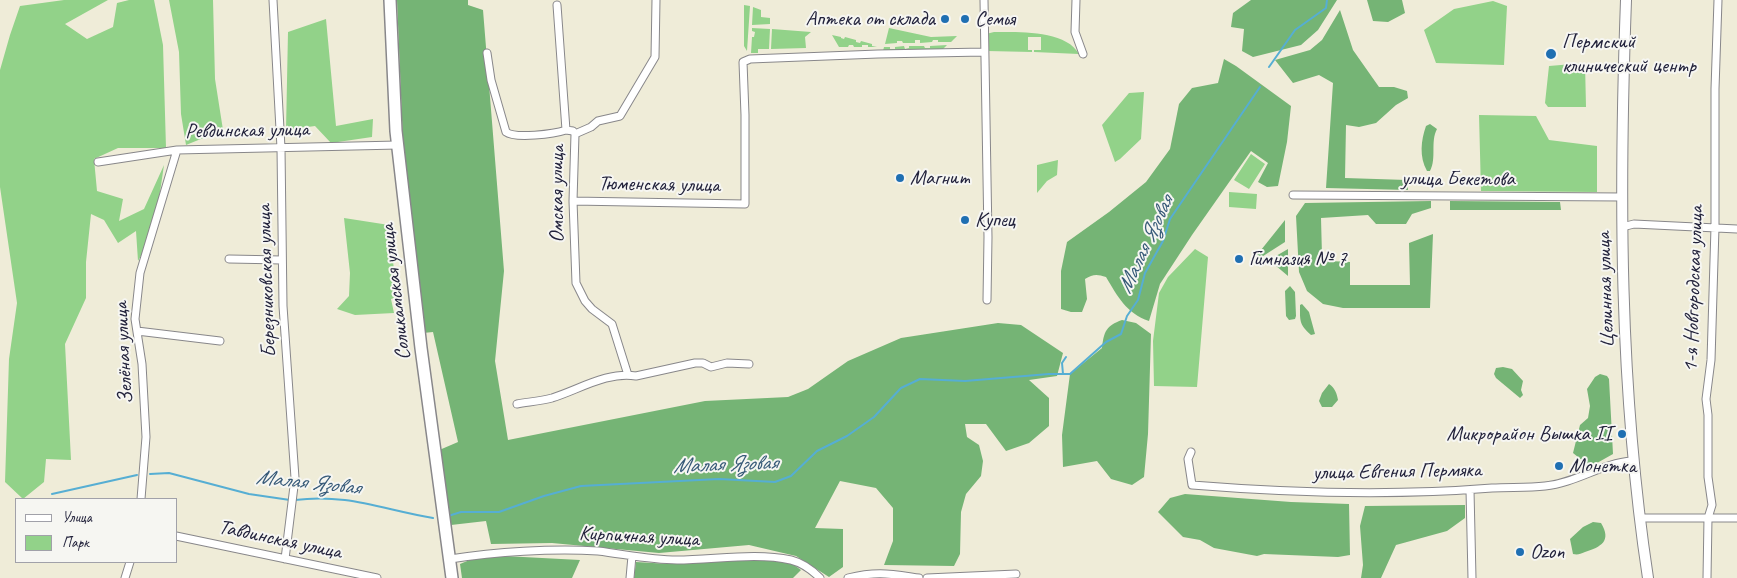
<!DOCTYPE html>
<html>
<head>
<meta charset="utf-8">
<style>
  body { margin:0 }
  #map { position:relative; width:1737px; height:578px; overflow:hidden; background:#efecd8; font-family:Caveat,sans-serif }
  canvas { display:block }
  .legend { position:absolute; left:15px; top:498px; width:162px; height:65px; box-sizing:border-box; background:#f6f6f2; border:1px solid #a1a1a9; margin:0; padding:6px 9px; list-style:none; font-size:15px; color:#22223b }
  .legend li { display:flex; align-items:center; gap:10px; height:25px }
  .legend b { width:25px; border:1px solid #a1a1a9 }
</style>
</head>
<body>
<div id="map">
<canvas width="1737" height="578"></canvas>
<ul class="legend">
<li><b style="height:6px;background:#fff"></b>Улица</li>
<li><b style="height:14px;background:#92d289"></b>Парк</li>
</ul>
</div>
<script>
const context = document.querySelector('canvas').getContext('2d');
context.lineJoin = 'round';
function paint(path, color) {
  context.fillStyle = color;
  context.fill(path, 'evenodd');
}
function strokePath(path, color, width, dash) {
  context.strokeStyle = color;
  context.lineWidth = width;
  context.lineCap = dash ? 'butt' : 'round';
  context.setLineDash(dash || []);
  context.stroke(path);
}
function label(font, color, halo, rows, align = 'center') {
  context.font = font + ' Caveat,sans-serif';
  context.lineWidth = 4;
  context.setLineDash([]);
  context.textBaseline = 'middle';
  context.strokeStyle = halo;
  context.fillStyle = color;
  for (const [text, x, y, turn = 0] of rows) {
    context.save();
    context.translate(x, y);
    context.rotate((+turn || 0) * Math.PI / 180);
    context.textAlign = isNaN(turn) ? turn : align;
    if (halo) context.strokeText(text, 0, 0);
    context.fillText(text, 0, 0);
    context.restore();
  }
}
const green = new Path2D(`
  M64,0H108L65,24L87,39L113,27L117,3L129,0H154L163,45L166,148H118L94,159L97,191L123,199L119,221L144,209L164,165C159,198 156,232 138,261L136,231L118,243L104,220L91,214L86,262V298L65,344L71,460L46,459L44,482L23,499L5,482L9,359L17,303L0,187V70L10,35L20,6Z
  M169,0H213L215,79L223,130L186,145L181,114L179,52Z
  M1493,1L1507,6L1504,65L1436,63L1424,30L1454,9Z
  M744,5L750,6L747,51L744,46Z
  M753,7L761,10V17L770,18V24L752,25Z
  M326,19L336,126L373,119L372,137L331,143L315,126L286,130L288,32Z
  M752,28L770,29L769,49H758V53H751L752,37H754L755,32L752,31Z
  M889,28L931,37L957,36L951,42H938V40H933L932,42L920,43V40H915V43H903L902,41H897V43L885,44Z
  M772,29L811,32L805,37L806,48L771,49Z
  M994,32C1018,32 1066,30 1079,54L1034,52V50H1041V37H1028V50H1032V52L987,51L986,34Z
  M832,35L841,37V38L844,39L845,37L856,40V42L860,43L861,41L872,44V46L877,47H868V45H862V47H854L853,45H849L848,47H839Z
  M947,45L942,50L883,51L884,47H890V49H895V47L904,46L905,49L909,48V46H924L925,48H930V46Z
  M1585,63L1586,107H1548L1545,103L1549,66Z
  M1144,92L1141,139L1120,159L1115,162L1102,125L1129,93Z
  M1479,115L1536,116L1549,140L1597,146V192L1481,191Z
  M1251,154L1265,164L1249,189L1234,180Z
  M1058,160L1057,175L1047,181L1037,193V165Z
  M1229,192L1257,194L1256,209L1229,207Z
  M344,218L389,225L397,297L391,299L394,313L355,315L337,309L349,296L350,273Z
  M1195,249L1208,257L1197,387L1154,386L1153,341L1159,293L1168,277Z`);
const forest = new Path2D(`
  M397,0H468V5L483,10L504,271L495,361L508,440L705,401L788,397L808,389L848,361L901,338L998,323L1021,325L1063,353L1057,376L1029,380L1049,398V426L1029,443L1006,451L986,424H965L967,437L979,445L983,461L981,476L966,494L961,512L960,554L954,566L884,565L893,541V508L876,488L840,481L815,528L843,529V567L829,577L796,556L749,545L659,553L552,543L491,544L486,521L451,525L437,451L458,442L433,332L423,333L403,143Z
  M1251,0H1337L1318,30L1301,45L1253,57L1242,51L1244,29L1231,27L1233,13Z
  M1367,0H1402L1405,13L1388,22L1373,21Z
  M1340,10L1353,50L1379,87H1394L1407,91L1408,98L1396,105L1376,123L1359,127L1346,125L1345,178L1407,180L1408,190L1326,188L1333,83L1319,75L1293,83L1275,60L1310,50L1322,40Z
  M1224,59L1236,66L1291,106L1287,142L1278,186L1267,187L1258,182L1268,163L1251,151L1192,235L1160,284L1149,321C1126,313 1118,297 1106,277C1097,274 1093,274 1085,279L1087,299L1082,312H1071L1061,309V271L1067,242L1109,212L1146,182L1170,149L1179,104L1192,88L1218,83Z
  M1430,124L1437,129C1430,142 1437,158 1430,171H1427C1419,157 1421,140 1426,126Z
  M1431,201V208L1412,214L1406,224H1376L1368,215L1321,218L1322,256L1329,261L1350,262V285H1410L1409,243L1433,234L1430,308H1343L1323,304L1307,291L1299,272L1296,216L1305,203Z
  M1450,201L1560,202L1561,210H1450Z
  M1285,220V242L1260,258L1257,255Z
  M1288,249V276L1275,265L1276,256Z
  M1290,286L1295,292L1296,316L1295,319L1289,320L1286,316L1285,291Z
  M1302,304L1309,312L1315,334L1311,335C1299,324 1300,321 1300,305Z
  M1122,320L1136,323L1151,334L1148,434L1144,477L1132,485L1111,479L1097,461L1063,467L1062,435L1070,374L1102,348C1104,331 1106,326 1122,320Z
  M1503,367L1512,369L1523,381L1521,390L1523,395L1520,398L1496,378L1494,374L1496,368Z
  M1600,374L1607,376L1609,379L1613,454L1597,463L1588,465L1573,453L1580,425L1588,418L1590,406L1587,389L1595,377Z
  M1329,384C1335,388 1337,394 1338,400L1332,407H1322L1319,401L1322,393Z
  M1185,494L1291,502L1349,504L1350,555L1338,557L1264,554L1257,556L1214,548L1200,540L1183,537L1158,512L1170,498Z
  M1465,505V518L1447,531L1396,545L1381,578H1361L1363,565L1360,526L1365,506Z
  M1593,522L1601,523C1612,541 1601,547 1585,552C1580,554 1578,555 1573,554L1570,539L1583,527Z
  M504,556L580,560L572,578H462L460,564L472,559Z
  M770,559L790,562L801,570L793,578H634L636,562L669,564Z`);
const stream = new Path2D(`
  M1269,67L1295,30L1326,8L1327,0
  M1063,374L1062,363L1066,357
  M150,474L169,473L249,494L290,500
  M52,494L137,475
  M295,500C346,493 384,510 433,518
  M448,516L461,512H499L544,496L581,486L719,479L775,482L791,476L817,451L847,436L874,417L901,388L920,379L965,381L1049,374H1070L1106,342L1121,334L1127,316L1138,300L1145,273L1163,241L1170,219L1260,87`);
const minor = new Path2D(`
  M273,0L281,148L283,306L295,478L285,559
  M984,0L988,237L987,300
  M1076,0L1075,32L1083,54
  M557,5L566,130L573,131L575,134L573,201L576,283L585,301L592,309L612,324L628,375
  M487,53L491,80L506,132C515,139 554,134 566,130
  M575,134L591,127L598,121L620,116L655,57L656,0
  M98,162L177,150L398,145
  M1293,195L1623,197
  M573,201L745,204V115L743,62L750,59L878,54L984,52
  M1622,227L1634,224L1737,229
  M229,259L282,260
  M137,331L220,341
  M517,404C528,402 541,401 552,398C578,390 608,371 636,376L695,363H703L711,367L727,363L749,364
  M1191,452L1188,459L1192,485C1291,493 1393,496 1492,488C1510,487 1528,488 1545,486C1576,483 1602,463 1632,461
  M1470,490L1472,578
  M141,499L146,437L142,364L135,319L140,273L177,150
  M1639,518H1737
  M176,536L377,578
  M450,559C495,552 552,548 598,551C624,554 650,560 677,560C714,560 756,552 791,560C803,563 812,570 820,578
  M125,578L130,562
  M630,578L632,556
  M848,578C877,571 890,574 919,578
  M927,578L1016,574
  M1707,578L1708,518L1712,505L1708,477V415L1706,399L1711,360L1715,227V89L1718,0`);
const secondary = new Path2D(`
  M1626,0C1619,193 1619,387 1648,578`);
const primary = new Path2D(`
  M390,0L396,131L421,348L452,578`);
const markers = [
  [945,19,5,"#1f6fb2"],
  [965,19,5,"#1f6fb2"],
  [1551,54,6,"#1f6fb2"],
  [900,178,5,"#1f6fb2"],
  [965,220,5,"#1f6fb2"],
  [1239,259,5,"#1f6fb2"],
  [1622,434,5,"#1f6fb2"],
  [1559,466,5,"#1f6fb2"],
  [1520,552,5,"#1f6fb2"]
];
const poiNames = [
  ["Аптека от склада",935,19,"right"],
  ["Семья",975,19],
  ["Пермский",1562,42],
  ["клинический центр",1562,66],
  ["Магнит",910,178],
  ["Купец",975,220],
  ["Гимназия № 7",1249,259],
  ["Микрорайон Вышка II",1612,434,"right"],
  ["Монетка",1569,466],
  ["Ozon",1530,552]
];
const streetNames = [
  ["Ревдинская улица",247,131,-1],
  ["улица Бекетова",1458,179],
  ["Тюменская улица",659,185,1],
  ["Омская улица",557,194,-90],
  ["Березниковская улица",267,281,-92],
  ["1-я Новгородская улица",1694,289,-88],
  ["Целинная улица",1606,290,-92],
  ["Соликамская улица",396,292,-97],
  ["Зелёная улица",124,353,-93],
  ["улица Евгения Пермяка",1397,472,-1],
  ["Кирпичная улица",639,537,3],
  ["Тавдинская улица",280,540,12]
];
const waterNames = [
  ["Малая Язовая",1146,245,-65],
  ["Малая Язовая",725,465,-2],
  ["Малая Язовая",308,483,6]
];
paint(green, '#92d289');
paint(forest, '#75b475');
strokePath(stream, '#56aed3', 2);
strokePath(minor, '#88878a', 9);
strokePath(secondary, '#88878a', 12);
strokePath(primary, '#88878a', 14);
strokePath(minor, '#fff', 7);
strokePath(secondary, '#fff', 10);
strokePath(primary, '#fff', 11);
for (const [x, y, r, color] of markers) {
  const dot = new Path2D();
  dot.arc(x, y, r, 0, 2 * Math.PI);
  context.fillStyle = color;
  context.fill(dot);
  strokePath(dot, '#f6f6f2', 2);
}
label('21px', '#22223b', '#f6f6f2', poiNames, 'left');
label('21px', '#22223b', '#f6f6f2', streetNames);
label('italic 22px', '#375a78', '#f6f6f2', waterNames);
</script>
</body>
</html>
